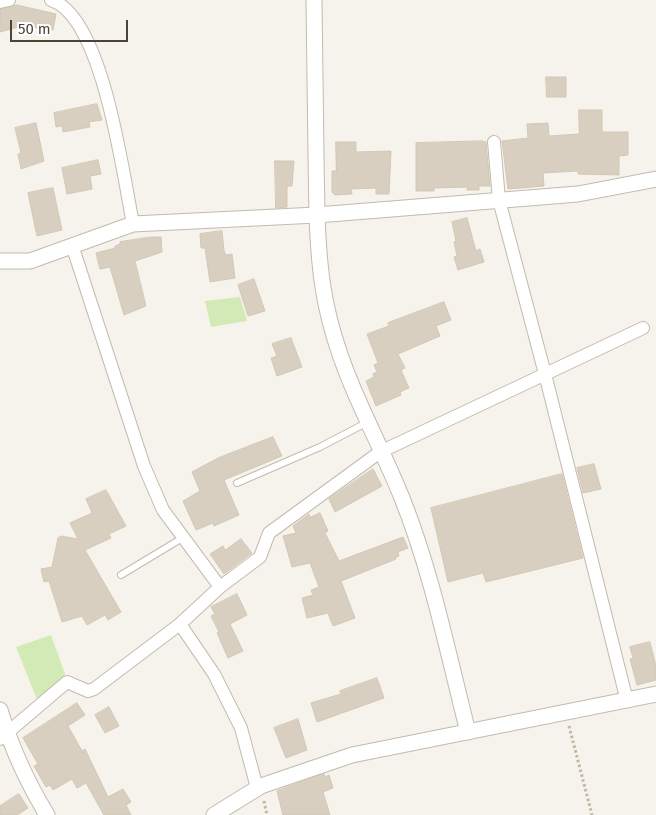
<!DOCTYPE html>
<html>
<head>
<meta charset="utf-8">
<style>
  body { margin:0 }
  #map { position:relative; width:656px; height:815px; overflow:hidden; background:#f6f3ec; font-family:"Fira Sans",sans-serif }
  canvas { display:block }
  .scale { position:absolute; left:10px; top:20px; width:118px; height:22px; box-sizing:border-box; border:2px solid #4b4439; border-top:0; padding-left:6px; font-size:15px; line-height:18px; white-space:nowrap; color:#4b4439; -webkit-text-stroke:4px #fff; paint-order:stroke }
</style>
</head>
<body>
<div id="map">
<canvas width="656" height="815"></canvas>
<div class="scale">50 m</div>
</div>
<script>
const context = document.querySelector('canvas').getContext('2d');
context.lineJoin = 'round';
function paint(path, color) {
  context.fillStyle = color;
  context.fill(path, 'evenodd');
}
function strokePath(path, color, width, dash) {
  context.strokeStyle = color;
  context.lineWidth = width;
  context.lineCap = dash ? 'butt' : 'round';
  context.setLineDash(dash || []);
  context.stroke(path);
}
const green = new Path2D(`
  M240,297L247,321L211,327L205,301Z
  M51,635L65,674L64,679L38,702L16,647Z`);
const building = new Path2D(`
  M17,5L56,14L53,30L22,26L0,32V10Z
  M546,77H566V97H547Z
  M97,104L102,120L89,122L90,127L63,132L62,126L56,127L54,113Z
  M579,110H602V132H628V155L619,156V175L578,174V171L543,173L544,186L508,189L502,141L528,138L527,124L548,123L549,136L579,134Z
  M36,123L44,161L21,169L18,154L21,153L15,128Z
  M482,141L486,142L490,186H479V190H467V187L434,188V191H416V143Z
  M336,142H356V152L391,151L389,194H376V188L351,189L352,194L335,195L332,192V171H336Z
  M98,160L101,174L90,176L92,189L67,194L62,168Z
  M275,161H294L292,186H287V207L276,208Z
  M53,188L62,230L37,236L28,193Z
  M467,218L476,251L480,249L484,262L458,270L454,257L457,256L454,242L456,241L452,222Z
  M222,231L224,251L226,255L232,254L235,278L210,282L205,248H201L200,234Z
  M151,237H161L162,252L135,261L146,306L124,315L110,267L100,269L96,253L115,248V246L120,244V242Z
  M254,279L265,311L248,316L238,285Z
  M444,302L451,320L436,326L440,336L398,354L405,368L401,370L409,388L400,392L401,395L376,406L366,381L374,377L373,374L377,372L374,365L378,363L367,334L389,326L388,323Z
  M291,338L302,367L277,376L271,358L277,356L272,344Z
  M273,437L282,456L224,480L239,515L214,526L213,523L196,530L183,501L200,491L192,472L218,458Z
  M594,464L601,489L583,493L577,468Z
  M373,469L382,486L335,512L329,499Z
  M562,474L583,558L486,582L483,573L448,582L431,508Z
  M106,490L126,526L109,534L111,538L85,550L121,612L108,620L105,615L87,625L82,616L62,622L49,581L44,582L41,569L52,567L58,538L61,536L78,539L70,523L92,513L86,499Z
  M320,513L328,531L325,533L339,561L403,537L408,548L398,552L399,556L396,557V559L341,581L355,618L333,626L328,613L307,618L302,598L313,595L311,590L319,587L310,563L292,567L283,536L296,533L293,526L309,514L310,517Z
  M241,539L252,553L224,574L210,554L223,546L225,550Z
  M237,594L247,615L230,624L243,651L228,658L217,633L219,632L211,616L215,614L211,607Z
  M650,642L656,666V680L637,685L630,659L633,658L630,647Z
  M377,678L384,698L317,722L311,703L341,694L340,691Z
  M77,703L85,715L68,726L82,751L85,749L108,797L123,789L131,802L126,805L131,815H104L86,783L77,788L72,779L53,790L50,785L46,787L34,766L38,764L23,738Z
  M109,707L119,726L105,733L95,715Z
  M298,719L307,750L286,758L274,728Z
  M324,774L325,777L329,775L333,788L323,792L330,815H283L277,791Z
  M19,794L28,808L17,815H0V806Z`);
const path = new Path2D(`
  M569,726L592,815
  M264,801L267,815`);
const service = new Path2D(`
  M237,483L320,447L366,423
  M121,575L184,537`);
const minor = new Path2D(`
  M51,0C103,16 123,175 133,224
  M0,2L9,0
  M494,142L499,200L545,374L627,701
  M72,245L144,466L163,510L220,587L180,624L214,674L241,728L257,788
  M220,587L260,557L269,533L380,452L643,328
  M0,739L67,682L88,691L94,689L180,624`);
const tertiary = new Path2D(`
  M314,0C315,52 315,104 316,156C317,205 316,255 326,304C341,377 375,431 402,498C432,573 448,654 468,732
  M0,261H30L133,224L317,215L578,194L656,179
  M0,710C11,747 27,782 47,815
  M214,815L261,786L352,755L656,694`);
paint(green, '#d2eab5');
paint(building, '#d8cfc1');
strokePath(building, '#d3c7b4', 1);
strokePath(service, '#c2bbae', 8);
strokePath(minor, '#c2bbae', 14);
strokePath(tertiary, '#c2bbae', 17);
strokePath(path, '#c4b79f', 3, [2.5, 2.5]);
strokePath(service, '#fff', 6);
strokePath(minor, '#fff', 12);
strokePath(tertiary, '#fff', 15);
</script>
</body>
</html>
